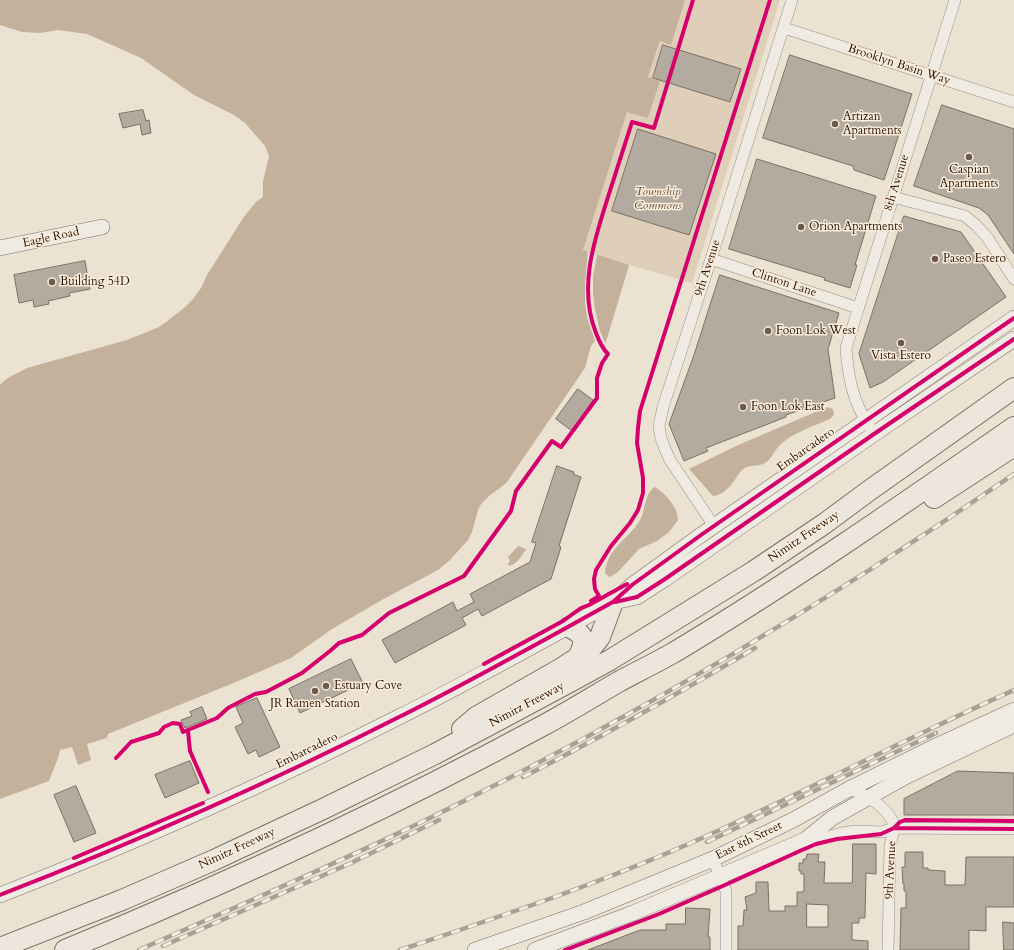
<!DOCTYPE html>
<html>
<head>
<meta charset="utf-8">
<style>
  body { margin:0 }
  canvas { display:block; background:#ece2d2 }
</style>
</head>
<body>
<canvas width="1014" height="950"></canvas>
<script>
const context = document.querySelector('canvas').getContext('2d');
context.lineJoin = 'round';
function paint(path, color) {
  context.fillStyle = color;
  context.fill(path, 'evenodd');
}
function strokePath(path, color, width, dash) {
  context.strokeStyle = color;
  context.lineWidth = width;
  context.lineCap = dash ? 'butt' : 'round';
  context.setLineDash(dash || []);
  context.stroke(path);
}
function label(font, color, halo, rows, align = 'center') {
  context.font = font + ' Cardo,serif';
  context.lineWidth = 3;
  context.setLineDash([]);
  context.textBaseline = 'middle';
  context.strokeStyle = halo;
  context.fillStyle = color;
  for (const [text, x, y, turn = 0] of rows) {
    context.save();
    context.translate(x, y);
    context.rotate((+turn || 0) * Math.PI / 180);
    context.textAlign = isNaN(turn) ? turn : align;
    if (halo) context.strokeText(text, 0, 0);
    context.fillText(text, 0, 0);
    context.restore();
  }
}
const green = new Path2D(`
  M685,0H780L692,283L629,265L607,339L583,250L627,111L648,118L660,81L648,77L660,41L671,44Z`);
const water = new Path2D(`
  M0,0H685L671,45L660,41L648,77L660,81L648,118L627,112L583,250L629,265L602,355L597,354L596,372L516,483L498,501L460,559L253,681L109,742L107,738L87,744L91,760L78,765L72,747L60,750L58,758L49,781L0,799V385C7,376 17,374 27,368L127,340L159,327L166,322L184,308L193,299L201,288L207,275L243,218L256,202L263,197V181L269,156L265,146L245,123L234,115L194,95L141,58L87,34L58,30L40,33L22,32L0,25Z
  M827,407L833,409L834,415L830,419C814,426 794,432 781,444C774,450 773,458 765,463C758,467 748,464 742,470C733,481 728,494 713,496L689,469L736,446Z
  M655,487C666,494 678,507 678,520L669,532L657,541L639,549L617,573L609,577L605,573C607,548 629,539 640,520C646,510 644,493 655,487Z
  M518,546L526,549C522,556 517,564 509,566L508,563L510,561L508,557Z`);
const pier = new Path2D(`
  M588,252L597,255L593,276V294L595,310L600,331L606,345L602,355L597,354L596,372L582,392L577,389L556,419L561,423L515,488L497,504L498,505L489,520L479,540L474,546L476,548L443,580L411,596L367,621L346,631L305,662L172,717L171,716L109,742L107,738L108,734L236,682L291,658L332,629L380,601L438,570L450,560L468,540L472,532L478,510L481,504L490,495L500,488L507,482L585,368L591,346L595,341L587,317L585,303V283Z`);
const building = new Path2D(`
  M663,45L741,69L730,102L653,78Z
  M790,55L912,94L884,180L854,170L853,166L763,138Z
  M942,105L1014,129V254L988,215L979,208L914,186Z
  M143,110L146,121L149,120L151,133L142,135L140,124L123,128L119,114Z
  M638,129L716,154L689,235L612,211Z
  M757,159L876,196L855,265H857L850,288L824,280L825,278L729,249Z
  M904,216L961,232L1006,297L883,382L870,388L859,354Z
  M85,261L90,289L69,293L70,296L48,301L49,304L34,307L33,300L19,303L14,275Z
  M720,275L839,313L828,349L835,398L786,415V417L706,448L708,451L684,461L669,424L694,355Z
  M578,389L593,400L572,431L556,419Z
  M557,466L574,472L573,474L581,477L559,546L561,547L551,579L482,616L478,609L462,618L466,625L395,663L382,640L453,602L457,611L474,602L470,594L530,562L536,543L532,542Z
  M351,659L363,683L300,713L289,689Z
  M257,698L280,747L259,757L256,750L248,754L235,727L243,723L236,707Z
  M202,707L207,719L185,728L181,720L192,716L190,712Z
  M190,761L199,783L165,798L155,775Z
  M958,771L1014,773V815H904V799Z
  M76,786L96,833L74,842L54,795Z
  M853,844H876V874L866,873L865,918H859V923H852V940L868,941V950H738V926H743L744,910H747L745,897L756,893V882H768L769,911H785V906H797V892H803L804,890V874H801V871H799V863H803V859H806L807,854H819L818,862H825L824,883H852ZM807,904L828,905V927H807Z
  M906,852H923V868H928V870L945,871V885H965L966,857H1014V907H986V931L969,930V950H900L901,908H906V891H904V884H903L902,867H905V853Z
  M686,908L710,909L708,937H710V950H588L640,930H666V924H685Z
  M1003,922L1014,923V950H1004Z`);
const street = new Path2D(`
  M784,28L1014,102
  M893,197L965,216L976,225L987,237L1014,279
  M711,259L858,308
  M869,426C853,402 848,377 846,348L955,0
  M714,526L670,460L665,449L661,438L659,426L663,407L711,259L792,0
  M849,789C863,792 892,810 894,827C894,834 890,841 890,848C889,882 889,916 888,950
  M805,840H813L842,833L856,831L882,832L894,828L1014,829
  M713,859L726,891V950`);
const secondary = new Path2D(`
  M0,248L102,227
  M614,602L637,597L665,579L874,434L1014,339
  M0,895C136,842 269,783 399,717C471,681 542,641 613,602L632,585L701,535L1014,318
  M475,950L584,912L713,859L793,820L849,789L938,745L1014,710
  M535,950L633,913L805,840L832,818L905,777L1014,725`);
const highway = new Path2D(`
  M934,498L1014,446
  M569,627C588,636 585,643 577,660
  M462,729L476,717L560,669L590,650L600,637L613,602
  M0,948L122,900L214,860L323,809L435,754L568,683L610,660L754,571L824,524L870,490L1014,388
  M65,950C228,883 389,809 544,725C570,711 594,696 620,681C637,672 655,663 673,653C790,583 902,505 1014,427`);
const rail = new Path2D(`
  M523,777C602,737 679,693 755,648
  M707,842L936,733
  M163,946L351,863L439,820
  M139,950C240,905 341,862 440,813C640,714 831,600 1014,474
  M400,950C502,916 604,882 702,838C807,791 909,737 1014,690`);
const cycleway = new Path2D(`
  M591,601L599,596L595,589L594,579L596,570L611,546L630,523L638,510L643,493V478L637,443L638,428L640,411L770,0
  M615,602L637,597L665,579L874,434L1014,339
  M484,664L563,621L581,608L589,605L627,584
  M188,731L190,751L208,792
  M116,758L131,742L159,733L164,727L173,723L180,724L183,732L217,718L228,708L255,694L266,692L302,673L330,651L339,643L362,635L389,613L464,576L511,511L516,491L552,441L561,447L597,398V378L602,363L608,354C602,348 599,341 596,333C578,288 594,241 608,197C616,172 624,147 632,122L654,128L693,0
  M894,828L1014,829
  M74,858L203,803
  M0,895C136,842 269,783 399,717C471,681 542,641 613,602L632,585L701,535L1014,318
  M565,950L659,914L725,885L802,850L816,844L837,839L881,834L894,828L900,822L905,820L1014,821`);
const markers = [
  [835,124,4,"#6d5a4a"],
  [969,157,4,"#6d5a4a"],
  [801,227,4,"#6d5a4a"],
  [935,259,4,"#6d5a4a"],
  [52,282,4,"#6d5a4a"],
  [768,331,4,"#6d5a4a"],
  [901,343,4,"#6d5a4a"],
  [743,407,4,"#6d5a4a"],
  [326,686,4,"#6d5a4a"],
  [315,691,4,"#6d5a4a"]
];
const streetNames = [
  ["Brooklyn Basin Way",899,65,18],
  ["8th Avenue",897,183,-73],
  ["Eagle Road",51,238,-12],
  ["9th Avenue",708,268,-72],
  ["Clinton Lane",784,283,18],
  ["Embarcadero",806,450,-35],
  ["Nimitz Freeway",804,537,-34],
  ["Nimitz Freeway",527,705,-28],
  ["Embarcadero",307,751,-26],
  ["East 8th Street",749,841,-26],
  ["Nimitz Freeway",237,849,-25],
  ["9th Avenue",891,870,-87]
];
const poiNames = [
  ["Artizan",843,117],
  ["Apartments",843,131],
  ["Caspian",969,170,"center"],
  ["Apartments",969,184,"center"],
  ["Orion Apartments",809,227],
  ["Paseo Estero",943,259],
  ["Building 54D",60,282],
  ["Foon Lok West",776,331],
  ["Vista Estero",901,356,"center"],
  ["Foon Lok East",751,407],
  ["Estuary Cove",334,686],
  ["JR Ramen Station",315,704,"center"]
];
const parkNames = [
  ["Township",658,192],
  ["Commons",658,206]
];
paint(green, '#dfcfb9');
paint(water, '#c3b19b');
paint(pier, '#ece2d2');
paint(building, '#b3ab9f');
strokePath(building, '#7a7066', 1);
strokePath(street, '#958d82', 12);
strokePath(secondary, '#7a7066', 16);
strokePath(highway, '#7a7066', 22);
strokePath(street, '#efeae2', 11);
strokePath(secondary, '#efeae2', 15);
strokePath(highway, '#ede6dd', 20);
strokePath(rail, '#a7a198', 4.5);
strokePath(rail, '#faeddb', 3, [9]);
strokePath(cycleway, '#d6006c', 4);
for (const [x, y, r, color] of markers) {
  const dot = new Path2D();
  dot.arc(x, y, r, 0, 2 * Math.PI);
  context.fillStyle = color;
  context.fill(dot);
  strokePath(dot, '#faeddb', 1.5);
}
label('12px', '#291100', '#faeddb', streetNames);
label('12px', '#291100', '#faeddb', poiNames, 'left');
label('italic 12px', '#654e3a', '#faeddb', parkNames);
</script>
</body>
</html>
